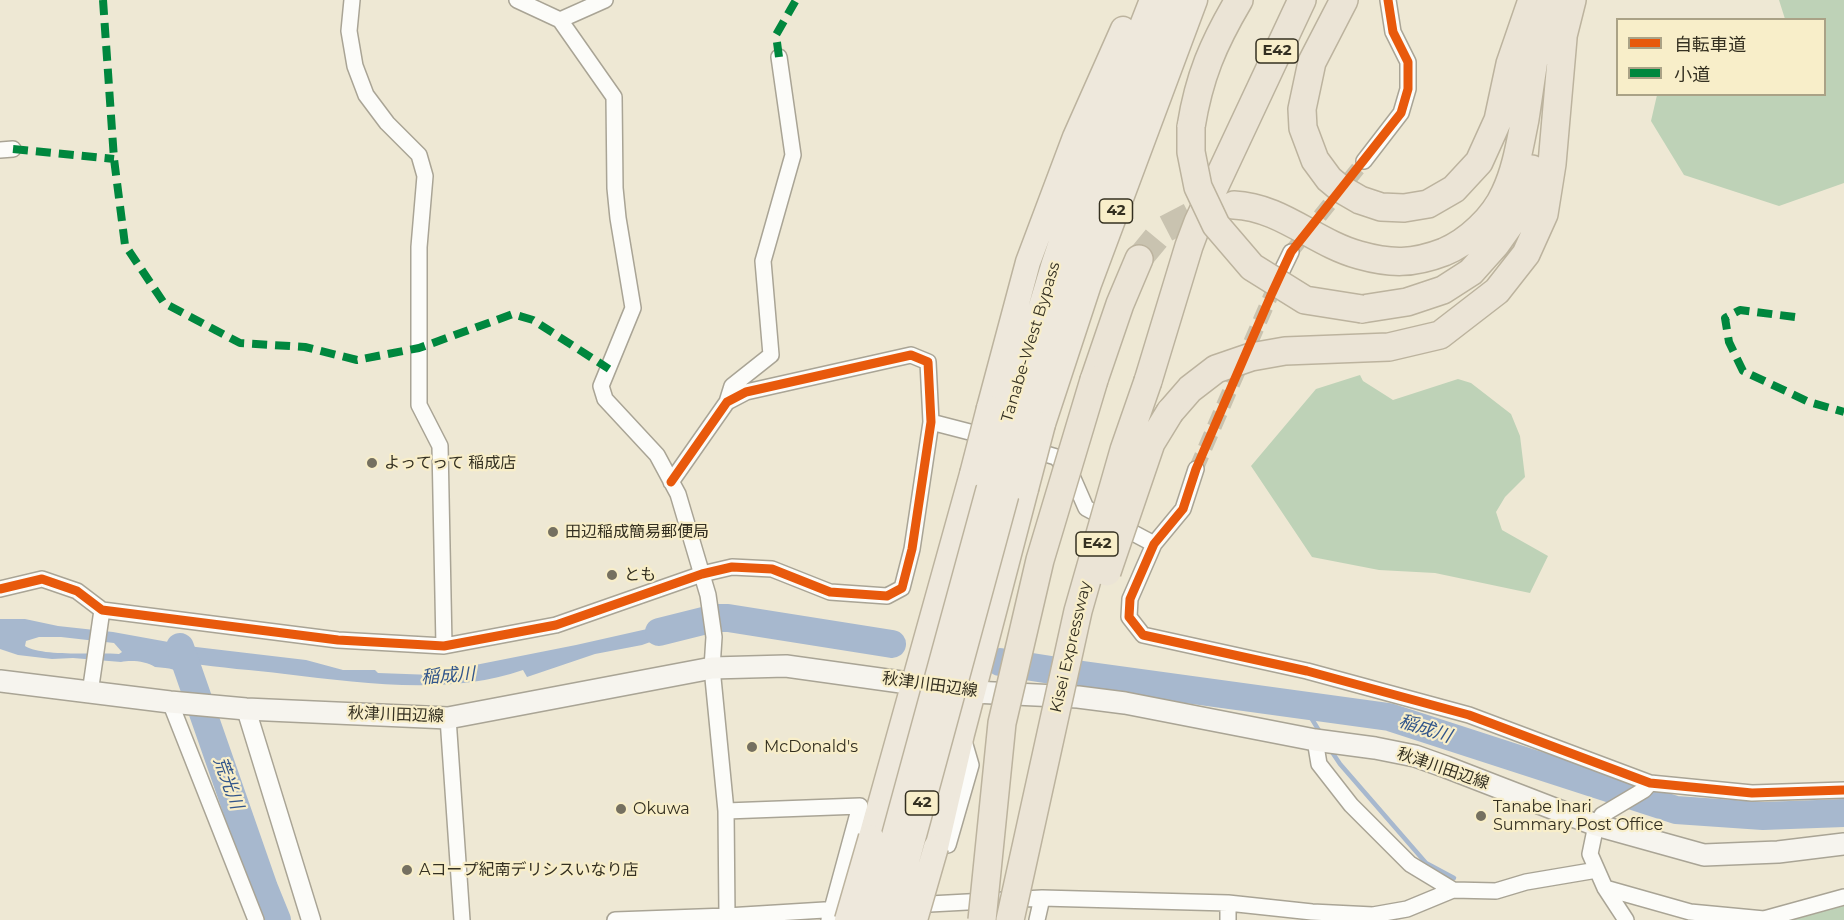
<!DOCTYPE html>
<html>
<head>
<meta charset="utf-8">
<style>
  body { margin:0 }
  #map { position:relative; width:1844px; height:920px; overflow:hidden; background:#eee8d4; font-family:Montserrat,"Noto Sans JP",sans-serif }
  canvas { display:block }
  .legend { position:absolute; left:1616px; top:18px; width:210px; height:78px; box-sizing:border-box; background:#f8eec9; border:2px solid #aaa286; margin:0; padding:8px 10px; list-style:none; font-size:18px; color:#343021 }
  .legend li { display:flex; align-items:center; gap:12px; height:30px }
  .legend b { width:30px; border:2px solid #aaa286 }
</style>
</head>
<body>
<div id="map">
<canvas width="1844" height="920"></canvas>
<ul class="legend">
<li><b style="height:8px;background:#e8590c"></b>自転車道</li>
<li><b style="height:8px;background:#00873e"></b>小道</li>
</ul>
</div>
<script>
const context = document.querySelector('canvas').getContext('2d');
context.lineJoin = 'round';
function paint(path, color) {
  context.fillStyle = color;
  context.fill(path, 'evenodd');
}
function strokePath(path, color, width, dash) {
  context.strokeStyle = color;
  context.lineWidth = width;
  context.lineCap = dash ? 'butt' : 'round';
  context.setLineDash(dash || []);
  context.stroke(path);
}
function label(font, color, halo, rows, align = 'center') {
  context.font = font + ' Montserrat,"Noto Sans JP",sans-serif';
  context.lineWidth = 4.5;
  context.setLineDash([]);
  context.textBaseline = 'middle';
  context.strokeStyle = halo;
  context.fillStyle = color;
  for (const [text, x, y, turn = 0] of rows) {
    context.save();
    context.translate(x, y);
    context.rotate((+turn || 0) * Math.PI / 180);
    context.textAlign = isNaN(turn) ? turn : align;
    if (halo) context.strokeText(text, 0, 0);
    context.fillText(text, 0, 0);
    context.restore();
  }
}
const forest = new Path2D(`
  M1779,0H1844V183L1779,206L1684,175L1651,121L1657,95L1824,94V20L1785,19Z
  M1360,375L1363,381L1393,400L1458,379L1471,383L1511,414L1520,436L1525,477L1505,497L1496,512L1502,530L1548,556L1530,593L1435,573L1379,570L1312,557L1251,466L1316,389Z
  M1844,897V920H1752Z`);
const water = new Path2D(`
  M696,618L698,625L642,645L595,654L527,677L523,670C447,696 363,683 285,674C253,670 220,668 189,663L183,664L184,669L202,680V682L186,681C176,667 171,669 155,667C146,661 131,660 121,662L73,658L52,659L18,655L0,649V619H25L58,626L113,632L196,647L306,660L343,670H375L378,673L433,675L445,671L576,645ZM39,637H61L114,643L122,652L119,654C97,652 42,657 25,646L26,641Z`);
const stream = new Path2D(`
  M1304,706L1321,734
  M1330,749L1340,764L1426,863L1454,878`);
const river = new Path2D(`
  M659,632L715,618H728L892,644
  M180,647L264,888L277,920
  M1000,662L1083,675L1389,717L1676,810L1763,816L1844,813`);
const minorTunnel = new Path2D(`
  M1291,252L1364,161
  M1196,469L1272,293`);
const motorwayTunnel = new Path2D(`
  M1139,259L1163,230L1194,214L1219,208`);
const minor = new Path2D(`
  M352,0L349,31L355,66L366,95L387,123L419,155L425,176L419,247V405L440,446L444,646
  M517,0L560,20L614,97L615,188L618,218L633,308L601,386L605,399L657,455L678,494L708,595L714,637L712,668L726,811L727,916
  M560,20L605,0
  M0,150L13,149
  M1364,161L1401,113L1408,89V62L1393,32L1388,0
  M1274,287L1291,252
  M727,402L732,386L771,355L763,261L793,155L779,57
  M931,422L989,437
  M1029,449L1056,457L1072,476L1086,508L1154,544
  M1196,469L1183,509L1154,544L1130,599L1129,617L1143,635L1307,671L1469,715L1650,783L1752,793L1844,790
  M0,589L42,579L77,591L102,610L338,640L444,646L556,625L702,574L732,567L772,569L830,592L887,596L902,588L912,549L931,422L928,362L911,355L746,392L727,402L671,482
  M90,693L102,610
  M170,702L256,920
  M448,718L462,920
  M1315,740L1319,764L1351,805L1410,864L1453,890
  M726,811L860,806L829,920
  M948,845L971,765L964,741
  M1605,888L1690,912L1764,919L1844,897
  M1228,903V920
  M911,905L1042,898L1228,903L1312,912L1373,915L1407,909L1453,890L1496,891L1526,882L1597,870
  M615,920L727,916L857,908
  M1037,920L1042,898
  M1626,920L1605,888L1590,854L1596,825L1602,815L1644,790L1650,783`);
const tertiary = new Path2D(`
  M246,709L311,920`);
const secondary = new Path2D(`
  M0,681L170,702L246,709L448,718L712,668L786,666L973,692L1078,697L1125,703L1315,740L1375,748L1415,756L1446,767L1596,825L1704,855L1778,852L1844,844`);
const trunk = new Path2D(`
  M989,408L1028,262L1075,137L1123,29
  M1009,414L1054,263L1084,174L1152,0
  M1027,419C1069,277 1115,136 1174,0
  M1043,424L1089,284L1195,0
  M871,837L972,474
  M936,847L962,734L1026,489`);
const motorway = new Path2D(`
  M1344,0L1312,62L1302,109L1303,128L1315,160L1329,179L1341,189L1360,200L1381,207L1404,208L1428,204L1454,189L1479,162L1498,120L1510,64L1532,0
  M1558,56L1572,0
  M1191,127C1199,77 1213,44 1239,0
  M1234,205C1281,207 1315,243 1359,255C1391,264 1413,264 1444,252C1468,242 1494,218 1505,193C1516,170 1520,144 1525,119C1531,80 1536,40 1545,2
  M1362,309L1407,302L1443,290L1471,272L1496,244L1518,213L1532,169
  M1094,380L1120,304L1139,259
  M1148,381L1189,246L1198,222L1302,0
  M1170,412L1190,389L1216,369L1251,357L1285,351L1389,347L1440,335L1497,291L1526,254L1544,214L1552,164L1563,38`);
const trunkBridge = new Path2D(`
  M972,474L989,408
  M1026,489L1043,424
  M847,920L871,837
  M871,920L1009,414
  M891,920L1027,419
  M915,920L936,847`);
const motorwayBridge = new Path2D(`
  M1191,127V152L1198,187L1216,225L1252,267L1305,300L1362,309
  M1107,572L1151,443L1170,412
  M982,920L1002,723L1040,560L1094,380
  M1010,920L1078,611L1124,450L1148,381`);
const quiet = new Path2D(`
  M103,0L114,159L125,245L164,303L240,343L305,347L357,360L419,348L513,314L533,320L609,369
  M779,57L776,35L796,0
  M13,149L114,159
  M1795,317L1740,310L1725,318L1729,342L1743,371L1809,402L1844,412`);
const cycleway = new Path2D(`
  M1388,0L1393,32L1408,62V89L1401,113L1291,252L1272,293L1196,469L1183,509L1154,544L1130,599L1129,617L1143,635L1307,671L1469,715L1650,783L1752,793L1844,790
  M0,589L42,579L77,591L102,610L338,640L444,646L556,625L702,574L732,567L772,569L830,592L887,596L902,588L912,549L931,422L928,362L911,355L746,392L727,402L671,482`);
const markers = [
  [372,463,6,"#757060"],
  [553,532,6,"#757060"],
  [612,575,6,"#757060"],
  [752,747,6,"#757060"],
  [621,809,6,"#757060"],
  [1481,816,6,"#757060"],
  [407,870,6,"#757060"]
];
const shields = [
  [1277,51,42],
  [1116,211,33],
  [1097,544,42],
  [922,803,33]
];
const shieldNames = [
  ["E42",1277,51],
  ["42",1116,211],
  ["E42",1097,544],
  ["42",922,803]
];
const streetNames = [
  ["Tanabe-West Bypass",1031,342,-73],
  ["Kisei Expressway",1071,647,-77],
  ["秋津川田辺線",930,685,8],
  ["秋津川田辺線",396,715,2],
  ["秋津川田辺線",1443,769,19]
];
const poiNames = [
  ["よってって 稲成店",384,463],
  ["田辺稲成簡易郵便局",565,532],
  ["とも",624,575],
  ["McDonald's",764,747],
  ["Tanabe Inari",1493,807],
  ["Summary Post Office",1493,825],
  ["Okuwa",633,809],
  ["Aコープ紀南デリシスいなり店",419,870]
];
const waterNames = [
  ["稲成川",448,676,-4],
  ["稲成川",1425,729,18],
  ["荒光川",228,783,70]
];
paint(forest, '#bed2b7');
paint(water, '#a7b8ce');
strokePath(stream, '#a7b8ce', 4.5);
strokePath(river, '#a7b8ce', 28);
strokePath(minorTunnel, '#c9c3b0', 15, [15, 8]);
strokePath(motorwayTunnel, '#c9c3b0', 27, [27, 14]);
strokePath(minor, '#a9a495', 18);
strokePath(tertiary, '#a9a495', 21);
strokePath(secondary, '#a9a495', 24);
strokePath(trunk, '#bcb39e', 27);
strokePath(motorway, '#bcb39e', 30);
strokePath(minor, '#fcfcf9', 15);
strokePath(tertiary, '#fcfcf9', 18);
strokePath(secondary, '#f6f4ee', 21);
strokePath(trunk, '#eee8dc', 24);
strokePath(motorway, '#ebe4d6', 27);
strokePath(trunkBridge, '#bcb39e', 27, []);
strokePath(motorwayBridge, '#bcb39e', 30, []);
strokePath(trunkBridge, '#eee8dc', 24);
strokePath(motorwayBridge, '#ebe4d6', 27);
strokePath(quiet, '#00873e', 8, [15, 8]);
strokePath(cycleway, '#e8590c', 9);
for (const [x, y, r, color] of markers) {
  const dot = new Path2D();
  dot.arc(x, y, r, 0, 2 * Math.PI);
  context.fillStyle = color;
  context.fill(dot);
  strokePath(dot, '#f8eec9', 2);
}
for (const [x, y, w] of shields) {
  const box = new Path2D();
  box.roundRect(x - w / 2, y - 12, w, 24, 4.5);
  context.fillStyle = '#f8eec9';
  context.fill(box);
  strokePath(box, '#343021', 1.5);
}
label('bold 15px', '#343021', null, shieldNames);
label('16px', '#343021', '#f8eec9', streetNames);
label('16px', '#343021', '#f8eec9', poiNames, 'left');
label('italic 18px', '#32568b', '#f8eec9', waterNames);
</script>
</body>
</html>
